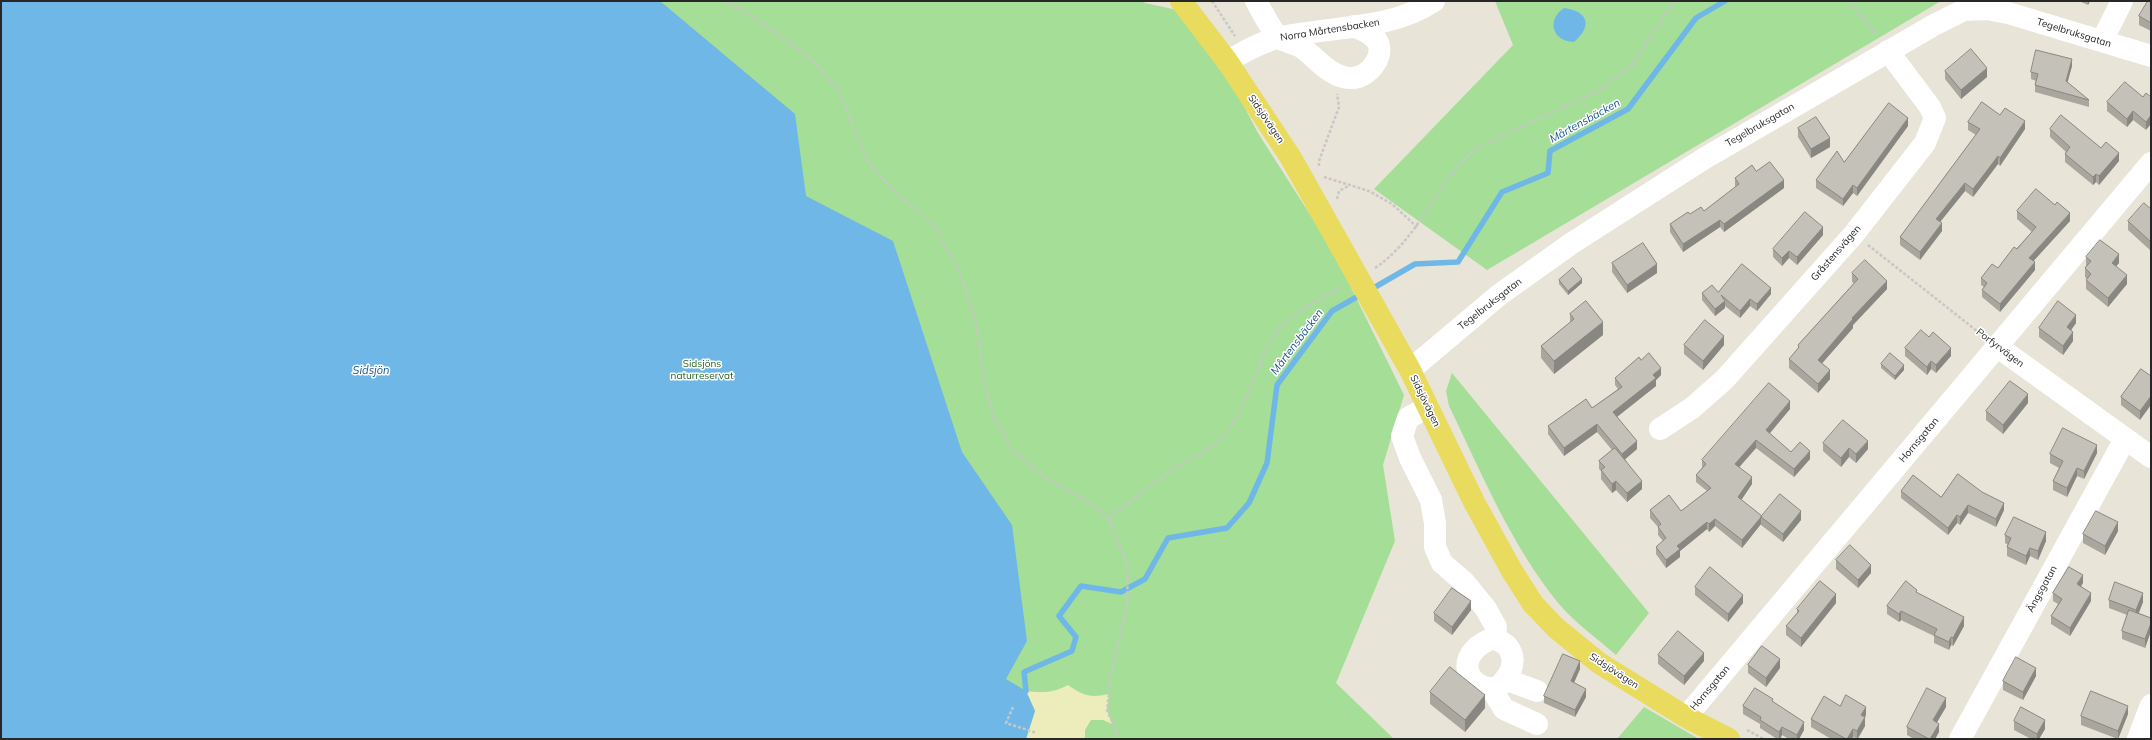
<!DOCTYPE html>
<html>
<head>
<meta charset="utf-8">
<style>
  body { margin:0 }
  #map { position:relative; width:2152px; height:740px; overflow:hidden; background:#e9e4d8; font-family:Mulish,sans-serif }
  canvas { display:block }
  .frame { position:absolute; inset:0; border:2px solid #272727; pointer-events:none }
</style>
</head>
<body>
<div id="map">
<canvas width="2152" height="740"></canvas>
<div class="frame"></div>
</div>
<script>
const context = document.querySelector('canvas').getContext('2d');
context.lineJoin = 'round';
function paint(path, color) {
  context.fillStyle = color;
  context.fill(path, 'evenodd');
}
function strokePath(path, color, width, dash) {
  context.strokeStyle = color;
  context.lineWidth = width;
  context.lineCap = dash ? 'butt' : 'round';
  context.setLineDash(dash || []);
  context.stroke(path);
}
function label(font, color, halo, rows, align = 'center') {
  context.font = font + ' Mulish,sans-serif';
  context.lineWidth = 3;
  context.setLineDash([]);
  context.textBaseline = 'middle';
  context.strokeStyle = halo;
  context.fillStyle = color;
  for (const [text, x, y, turn = 0] of rows) {
    context.save();
    context.translate(x, y);
    context.rotate((+turn || 0) * Math.PI / 180);
    context.textAlign = isNaN(turn) ? turn : align;
    if (halo) context.strokeText(text, 0, 0);
    context.fillText(text, 0, 0);
    context.restore();
  }
}
const green = new Path2D(`
  M1,1H1143L1145,3L1196,14L1258,133L1332,249L1404,395L1383,465L1395,541L1336,683L1394,739H1Z
  M1495,1H1941L1487,270L1374,189L1513,45Z
  M1452,373L1649,613L1616,655C1598,639 1575,623 1559,604C1511,545 1482,474 1449,406L1446,391Z
  M1644,707L1699,739H1617Z`);
const sand = new Path2D(`
  M1068,685C1084,696 1090,698 1109,694L1107,710L1112,724L1103,720H1091L1085,730V739H1026L1035,711L1026,691C1042,693 1054,693 1068,685Z`);
const water = new Path2D(`
  M1,1H660L795,114L806,196L893,241L962,452L1012,525L1027,641L1006,679L1026,691L1035,711L1026,739H1Z
  M1564,8C1588,11 1593,26 1574,42C1551,41 1547,19 1564,8Z`);
const stream = new Path2D(`
  M1370,290L1415,264L1458,262L1502,192L1548,173L1550,151L1628,109L1696,18L1725,1
  M1026,691L1024,672L1072,651L1076,637L1059,616L1081,586L1121,592L1145,579L1168,538L1227,528L1249,503L1267,463L1277,385L1332,311L1362,294`);
const path = new Path2D(`
  M726,1L765,25L808,56L838,89L868,162L899,196L934,225L960,273L977,327L984,380L993,416L1013,451L1046,478L1093,505L1109,519L1128,566L1127,605L1111,675L1107,710L1119,739
  M1212,1L1235,36
  M1849,1L1877,36
  M1319,166V161L1339,107L1337,94
  M1324,177L1369,191L1392,204L1417,227
  M1337,199L1339,191L1350,185
  M1868,245L1982,335
  M1375,268C1420,238 1435,184 1475,149L1600,90L1632,64L1675,1
  M1109,519C1130,500 1153,483 1177,467C1193,457 1211,450 1224,435C1249,407 1254,369 1273,338C1288,314 1317,301 1341,287
  M1013,707L1006,723L1037,733
  M1747,730L1764,739`);
const minor = new Path2D(`
  M1256,1C1261,10 1272,31 1278,37C1284,42 1294,43 1301,47C1317,58 1331,79 1352,78C1368,78 1386,56 1377,41C1372,33 1362,30 1354,26
  M2102,41L2122,1
  M1227,61C1243,53 1260,42 1277,38C1328,26 1390,31 1434,1
  M1998,347L2151,457
  M1410,370L1499,295L1572,243L1705,158L1934,25L1964,10L1987,9L2008,13L2151,56
  M1428,407L1408,418L1402,436L1410,458L1431,500L1435,523V547L1442,563L1464,582L1486,609L1496,627L1495,638
  M1660,429L1692,408L1724,380L1854,234L1925,143L1935,118L1930,107L1888,51
  M1495,638C1499,641 1505,643 1508,647C1519,663 1508,679 1496,689C1457,686 1459,648 1495,638Z
  M1507,680L1537,691
  M1491,688L1504,709L1537,724
  M1686,717L2151,163
  M1960,739L2125,439
  M2138,739L2151,705`);
const major = new Path2D(`
  M1181,1L1227,61L1291,158L1410,370L1474,502L1512,571L1533,604L1556,628L1599,663L1686,717L1729,739`);
const wall = new Path2D(`
  M2079,1H2090L2088,5Z
  M2151,2V31L2139,25V16Z
  M2072,66L2067,82L2089,100V107L2035,92V85L2036,81L2031,79V72Z
  M1945,71L1987,77L1961,99L1945,79Z
  M2146,93V130L2133,120L2127,127L2107,111V102L2143,97Z
  M2000,115L2025,129L2000,166L1998,164L1973,197L1965,191L1940,222L1942,231L1920,260L1900,245V237L1976,135L1968,130V122Z
  M1908,126L1857,196L1853,193L1843,206L1816,188V180L1844,162Z
  M1798,128L1830,147L1811,158L1798,137Z
  M2050,129L2101,148L2119,161L2099,185L2096,182L2093,185L2065,162V154L2066,152L2050,137Z
  M1756,171L1784,188L1724,232L1720,227L1683,252L1670,232V224L1690,214L1704,211L1736,187L1735,186V178Z
  M2151,209V251L2128,230V221Z
  M2017,211L2070,221L2033,261L2035,270L2000,312L1982,297V290L1984,287L1981,285V278L1998,268L2032,232L2017,219Z
  M1823,235L1797,265L1789,258L1782,266L1773,257V249Z
  M2086,257L2119,263L2116,266L2127,284L2108,307L2086,289V280L2087,279L2085,277V268L2086,266Z
  M1612,263L1657,273L1627,293L1612,272Z
  M1852,273L1887,289L1853,325V328L1822,363L1830,379L1818,393L1789,368V359L1798,349V345L1854,283L1852,282Z
  M1559,280L1582,283L1568,295L1559,284Z
  M1718,292L1771,294L1757,311L1750,306L1740,318L1725,306V308L1715,316L1702,300V293Z
  M1570,314L1603,335L1554,374L1541,358V346L1570,323Z
  M2076,323L2071,330L2073,341L2063,355L2039,337V328Z
  M1684,345H1724L1703,370L1684,354Z
  M1905,348L1951,356L1936,373L1931,369L1927,375L1905,356Z
  M1641,360L1661,375L1656,380V386L1617,417L1637,449L1625,459L1642,489L1627,502L1616,490L1612,493L1601,479V471L1599,469V461L1612,450L1597,432L1564,456L1548,434V426L1592,408L1618,389L1615,385V378Z
  M1881,364L1904,370L1895,380L1881,368Z
  M2141,369L2140,420L2121,405V397Z
  M2028,403L2003,434L1986,420V411Z
  M1790,409L1769,433L1791,452L1810,459L1794,477L1756,448L1739,467L1752,484L1741,500L1762,516L1801,520L1783,542L1761,525V524L1742,548L1715,526L1709,532L1707,529L1680,551V557L1666,568L1656,554V547L1663,541L1658,535V527L1650,518V510L1681,511L1707,491L1696,482V475L1702,468V460Z
  M1823,443L1868,449L1856,463L1849,457L1841,467L1823,451Z
  M2097,453L2084,479L2077,476L2067,497L2053,490V481L2059,468L2050,463V454Z
  M1901,491L1941,497L2004,510L1996,527L1968,513L1960,525L1957,523L1948,535L1901,498Z
  M2118,531L2105,555L2083,543V534Z
  M2005,535L2046,541L2038,560L2030,556L2026,565L2007,556V547L2008,545L2005,543Z
  M2151,548V559H2150V550Z
  M1836,560L1871,573L1858,588L1836,569Z
  M2083,583L2081,586L2091,601L2070,636L2051,624V616L2058,604L2053,601V593Z
  M1695,587L1743,603L1728,622L1695,595Z
  M1917,593L1964,626L1953,646L1951,645L1949,650L1934,643V636L1901,620L1899,622L1887,614V606Z
  M2109,600L2143,602L2139,613L2151,618V631L2145,648L2122,639V631L2127,615L2109,608Z
  M1836,603L1801,647L1786,635V626L1797,613V609Z
  M1471,610L1452,635L1434,621V613Z
  M1658,655L1704,661L1684,685L1658,664Z
  M1748,665L1780,668L1766,687L1748,673Z
  M1580,669L1574,683L1586,697L1575,717L1544,703V696Z
  M2036,676L2023,700L2003,690V681Z
  M1430,692L1485,708L1465,732L1430,704Z
  M1773,702L1804,730L1799,739H1789L1782,735L1780,739H1777L1760,728V724L1743,714V706Z
  M1840,706L1866,715L1865,717V726L1858,739L1853,737L1852,739H1831L1811,727V719Z
  M1946,707L1937,722L1939,732L1935,739H1914L1907,735V727Z
  M2128,714L2118,739L2081,725V716Z
  M2014,721L2045,729L2039,739H2031L2014,730Z`);
const shadedWall = new Path2D(`
  M2088,1H2090L2088,5Z
  M2072,59V66L2066,88V81Z
  M1987,68V77L1961,99V90Z
  M2133,111V120L2127,127V119Z
  M2151,115V124L2146,130V122Z
  M1908,118V126L1857,196V188Z
  M2025,121V129L2000,166V158Z
  M1830,138V147L1811,158V149Z
  M2119,153V161L2099,185V176Z
  M1998,156V164L1973,197V189Z
  M2096,174V182L2093,185V177Z
  M1784,180V188L1724,232V224Z
  M1965,183V191L1936,227V219Z
  M1853,185V193L1843,206V199Z
  M2070,213V221L2029,266V258Z
  M1720,220V227L1683,252V244Z
  M1942,223V231L1920,260V252Z
  M1823,227V235L1797,265V257Z
  M1789,251V258L1782,266V258Z
  M2119,254V263L2112,271V263Z
  M2035,262V270L2000,312V304Z
  M1657,264V273L1627,293V285Z
  M2127,275V284L2108,307V298Z
  M1582,279V283L1568,295V291Z
  M1887,281V289L1853,325V328L1818,368V360L1852,318Z
  M1771,288V294L1757,311V304Z
  M1750,299V306L1740,318V311Z
  M1725,301V308L1715,316V309Z
  M2076,315V323L2067,336V327Z
  M1603,322V335L1554,374V361Z
  M2073,332V341L2063,355V346Z
  M1724,336V345L1703,370V361Z
  M1951,348V356L1936,373V365Z
  M1931,361V369L1927,375V367Z
  M1904,365V370L1895,380V376Z
  M1661,368V375L1656,380V386L1613,420V412L1653,375Z
  M1830,370V379L1818,393V384Z
  M2028,394V403L2003,434V425Z
  M2151,396V405L2140,420V411Z
  M1790,401V409L1766,438V430Z
  M1597,424V432L1564,456V448Z
  M1756,440V448L1735,472V464Z
  M1637,441V449L1622,462V454Z
  M1868,441V449L1856,463V454Z
  M2097,445V453L2084,479V471Z
  M1849,448V457L1841,467V458Z
  M1810,451V459L1794,477V469Z
  M2077,468V476L2067,497V488Z
  M1752,477V484L1738,505V497Z
  M1616,481V490L1612,493V484Z
  M1642,481V489L1627,502V493Z
  M2004,503V510L1996,527V519Z
  M1968,505V513L1960,525V517Z
  M1801,511V520L1783,542V534Z
  M1957,515V523L1948,535V528Z
  M1761,517V524L1742,548V540Z
  M1715,519V526L1709,532V524Z
  M1707,522V529L1680,551V557L1666,568V560L1677,546Z
  M2118,522V531L2105,555V546Z
  M2046,532V541L2038,560V551Z
  M2030,548V556L2026,565V556Z
  M1871,565V573L1858,588V580Z
  M2083,575V583L2077,592V584Z
  M2091,593V601L2070,636V628Z
  M2143,593V602L2136,619V610Z
  M1836,594V603L1801,647V638Z
  M1743,595V603L1728,622V614Z
  M1471,601V610L1452,635V627Z
  M1901,611V620L1899,622V614Z
  M1964,617V626L1953,646V638Z
  M2151,623V631L2145,648V639Z
  M1951,637V645L1949,650V642Z
  M1704,653V661L1684,685V676Z
  M1780,659V668L1766,687V678Z
  M1580,661V669L1571,689V681Z
  M2036,668V676L2023,700V692Z
  M1586,689V697L1575,717V710Z
  M1485,695V708L1465,732V720Z
  M1946,698V707L1933,729V720Z
  M2128,706V714L2118,739V731Z
  M1866,707V715L1861,724V715Z
  M1865,717V726L1857,739V731Z
  M2045,720V729L2039,739H2037V734Z
  M1804,722V730L1799,739H1797V735Z
  M1939,724V732L1935,739H1930Z
  M1782,727V735L1780,739H1779V732Z
  M1853,729V737L1852,739H1847Z`);
const building = new Path2D(`
  M2148,1L2151,2V23L2139,16Z
  M1971,49L1987,68L1961,90L1945,71Z
  M2036,50L2072,59L2066,81L2089,100L2035,85L2038,74L2031,72Z
  M2125,82L2143,97L2146,93L2151,97V115L2146,122L2133,111L2127,119L2107,102Z
  M1982,102L2000,115L2005,108L2025,121L2000,158L1998,156L1973,189L1965,183L1936,219L1942,223L1920,252L1900,237L1980,129L1968,122Z
  M1889,103L1908,118L1857,188L1853,185L1843,199L1816,180L1837,151L1844,162Z
  M2061,115L2101,148L2106,142L2119,153L2099,176L2096,174L2093,177L2065,154L2070,147L2050,129Z
  M1816,117L1830,138L1811,149L1798,128Z
  M1770,162L1784,180L1724,224L1720,220L1683,244L1670,224L1688,212L1690,214L1701,207L1704,211L1739,184L1735,178L1752,165L1756,171Z
  M2036,189L2055,205L2057,202L2070,213L2029,258L2035,262L2000,304L1982,290L1987,283L1981,278L1992,264L1998,268L2014,247L2017,249L2036,227L2017,211Z
  M2144,203L2151,209V242L2128,221Z
  M1805,212L1823,227L1797,257L1789,251L1782,258L1773,249Z
  M2100,240L2119,254L2112,263L2127,275L2108,298L2086,280L2091,274L2085,268L2091,261L2086,257Z
  M1643,243L1657,264L1627,285L1612,263Z
  M1865,260L1887,281L1852,318L1853,319L1818,360L1830,370L1818,384L1789,359L1799,347L1798,345L1858,279L1852,273Z
  M1742,264L1771,288L1757,304L1750,299L1740,311L1721,295L1725,301L1715,309L1702,293L1712,285L1718,292Z
  M1573,268L1582,279L1568,291L1559,280Z
  M1586,301L1603,322L1554,361L1541,346L1574,319L1570,314Z
  M2058,301L2076,315L2067,327L2073,332L2063,346L2039,328Z
  M1705,320L1724,336L1703,361L1684,345Z
  M1921,330L1929,337L1933,332L1951,348L1936,365L1931,361L1927,367L1905,348Z
  M1649,353L1661,368L1653,375L1656,378L1613,412L1637,441L1622,454L1597,424L1564,448L1548,426L1586,399L1592,408L1622,387L1615,378L1639,357L1641,360Z
  M1890,353L1904,365L1895,376L1881,364Z
  M2141,369L2151,376V396L2140,411L2121,397Z
  M2010,381L2028,394L2003,425L1986,411Z
  M1769,383L1790,401L1766,430L1791,452L1800,442L1810,451L1794,469L1756,440L1735,464L1752,477L1738,497L1762,516L1742,540L1715,519L1709,524L1707,522L1677,546L1680,549L1666,560L1656,547L1666,538L1658,527L1661,524L1650,510L1669,495L1681,511L1711,488L1696,475L1706,464L1702,460Z
  M1843,420L1868,441L1856,454L1849,448L1841,458L1823,443Z
  M2063,428L2097,445L2084,471L2077,468L2067,488L2053,481L2063,461L2050,454Z
  M1615,448L1642,481L1627,493L1616,481L1612,484L1601,470L1605,467L1599,461Z
  M1958,474L1982,492L2004,503L1996,519L1968,505L1960,517L1957,515L1948,528L1901,491L1913,475L1941,497Z
  M1780,494L1801,511L1783,534L1761,517Z
  M2096,511L2118,522L2105,546L2083,534Z
  M2014,517L2046,532L2038,551L2030,548L2026,556L2007,547L2011,538L2005,535Z
  M1850,545L1871,565L1858,580L1836,560Z
  M1710,567L1743,595L1728,614L1695,587Z
  M2069,567L2083,575L2077,584L2091,593L2070,628L2051,616L2062,599L2053,593Z
  M1820,581L1836,594L1801,638L1786,626L1799,611L1797,609Z
  M1906,581L1917,590L1916,592L1964,617L1953,638L1951,637L1949,642L1934,635L1937,629L1901,611L1899,614L1887,606Z
  M2115,582L2143,593L2136,610L2109,600Z
  M1452,588L1471,601L1452,627L1434,613Z
  M2129,610L2151,618V623L2145,639L2122,631Z
  M1678,631L1704,653L1684,676L1658,655Z
  M1762,646L1780,659L1766,678L1748,665Z
  M1563,654L1580,661L1571,681L1586,689L1575,710L1544,696Z
  M2016,657L2036,668L2023,692L2003,681Z
  M1450,667L1485,695L1465,720L1430,692Z
  M1755,688L1773,699L1772,701L1804,722L1797,735L1782,727L1779,732L1760,720L1761,717L1743,706Z
  M1927,688L1946,698L1933,720L1939,724L1930,739H1929L1907,727Z
  M2091,691L2128,706L2118,731L2081,716Z
  M1846,695L1866,707L1861,715L1865,717L1857,731L1853,729L1847,739H1846L1811,719L1824,696L1840,706Z
  M2021,707L2045,720L2037,734L2014,721Z`);
const streetNames = [
  ["Norra Mårtensbacken",1330,30,-9],
  ["Tegelbruksgatan",2074,33,17],
  ["Sidsjövägen",1266,119,56],
  ["Tegelbruksgatan",1760,125,-30],
  ["Gråstensvägen",1836,253,-49],
  ["Tegelbruksgatan",1490,304,-38],
  ["Porfyrvägen",2000,348,37],
  ["Sidsjövägen",1425,401,64],
  ["Hornsgatan",1919,440,-50],
  ["Ängsgatan",2042,589,-61],
  ["Sidsjövägen",1614,671,33],
  ["Hornsgatan",1710,688,-50]
];
const parkNames = [
  ["Sidsjöns",702,364],
  ["naturreservat",702,376]
];
const waterNames = [
  ["Mårtensbäcken",1585,121,-29],
  ["Mårtensbäcken",1297,342,-53],
  ["Sidsjön",371,371]
];
paint(green, '#a5de97');
paint(sand, '#ededbc');
paint(water, '#6fb7e7');
strokePath(stream, '#6fb7e7', 5.5);
strokePath(path, '#c7c7c7', 2.5, [3, 2]);
strokePath(minor, '#fff', 22);
strokePath(major, '#e9db5e', 22);
paint(wall, '#a9a69e');
paint(shadedWall, '#898781');
paint(building, '#c4c1b8');
strokePath(building, '#898781', 1);
label('10px', '#272727', '#fff', streetNames);
label('10px', '#215e1c', '#fff', parkNames);
label('italic 11px', '#13538e', '#fff', waterNames);
</script>
</body>
</html>
